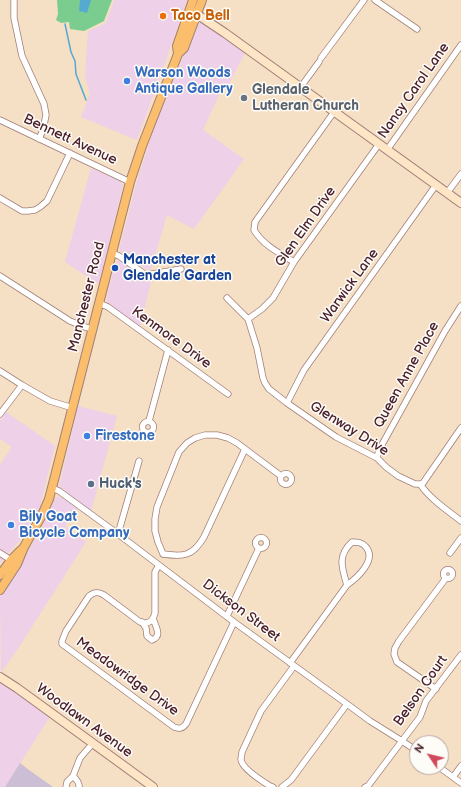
<!DOCTYPE html>
<html>
<head>
<meta charset="utf-8">
<style>
  body { margin:0 }
  #map { position:relative; width:461px; height:787px; overflow:hidden; background:#f5dfc5; font-family:"Balsamiq Sans",sans-serif }
  canvas { display:block }
  .north { position:absolute; left:409px; top:735px; width:40px; height:40px; box-sizing:border-box; background:#fdfcf7; border:1px solid #b5a4a5; border-radius:50%; rotate:305deg; font-size:11px; font-weight:700; line-height:16px; text-align:center; color:#4a1f2b }
  .north::after { content:''; display:block; margin:auto; width:14px; height:18px; background:#d1495b; clip-path:polygon(50% 0,100% 100%,50% 72%,0 100%) }
</style>
</head>
<body>
<div id="map">
<canvas width="461" height="787"></canvas>
<div class="north">N</div>
</div>
<script>
const context = document.querySelector('canvas').getContext('2d');
context.lineJoin = 'round';
function paint(path, color) {
  context.fillStyle = color;
  context.fill(path, 'evenodd');
}
function strokePath(path, color, width, dash) {
  context.strokeStyle = color;
  context.lineWidth = width;
  context.lineCap = dash ? 'butt' : 'round';
  context.setLineDash(dash || []);
  context.stroke(path);
}
function label(font, color, halo, rows, align = 'center') {
  context.font = font + ' "Balsamiq Sans",sans-serif';
  context.lineWidth = 3;
  context.setLineDash([]);
  context.textBaseline = 'middle';
  context.strokeStyle = halo;
  context.fillStyle = color;
  for (const [text, x, y, turn = 0] of rows) {
    context.save();
    context.translate(x, y);
    context.rotate((+turn || 0) * Math.PI / 180);
    context.textAlign = isNaN(turn) ? turn : align;
    if (halo) context.strokeText(text, 0, 0);
    context.fillText(text, 0, 0);
    context.restore();
  }
}
const built = new Path2D(`
  M114,0H187L176,32L137,140L81,117L90,94L85,76L88,31L106,23Z
  M202,22L205,23L245,53L226,90L222,88L203,130L244,159L194,229L167,215L151,269L147,270L122,253L120,251V247L137,181L154,128L195,27L199,23Z
  M91,168L120,181L123,185L99,284L65,262Z
  M120,260L147,277L152,278L140,327L109,305L107,302V297L115,263L117,261Z
  M78,406L117,416L91,511L59,487Z
  M6,412L55,446L39,510L19,541L0,563V465L12,447L0,439V420Z
  M56,497H59L63,498L78,508L65,526L86,542L19,647L1,673L0,595L20,565L43,525L54,500Z
  M0,681L19,693L51,715L5,787H0Z`);
const industrial = new Path2D(`
  M20,763L29,770L53,787H5Z`);
const green = new Path2D(`
  M57,0H112L104,21L84,31L70,29L69,22L61,23L56,20L58,14Z`);
const water = new Path2D(`
  M80,0H91L87,13L79,11Z`);
const stream = new Path2D(`
  M65,24L71,52L75,61L76,74L86,100`);
const street = new Path2D(`
  M14,0V18L22,56L44,104L46,115L43,130L39,139
  M375,0L417,29
  M321,58L364,0
  M300,88L319,62
  M0,120L130,182
  M387,150L461,45
  M447,193L461,174
  M0,198L22,211H28L35,210L40,207L47,201L70,153
  M112,253L119,256L146,275L181,269
  M294,262C279,253 263,245 254,230L255,222L334,112
  M0,276L70,321L85,327L93,329
  M227,298L248,319L257,348L263,378L265,383L269,389L287,403L336,437L377,458L386,467L398,476L415,484H420C430,499 447,510 461,521
  M99,303L108,307L228,394
  M248,319L262,309L273,298L294,262L379,144
  M0,371L22,385L50,401L73,408
  M287,403L304,370L436,185
  M0,414L22,385
  M149,421L168,350
  M142.5 427a5.5 5.5 0 1 1 11 0a5.5 5.5 0 1 1-11 0Z
  M377,458L379,450L445,331L461,306
  M280.5 479a5.5 5.5 0 1 1 11 0a5.5 5.5 0 1 1-11 0Z
  M420,484L423,483L461,428
  M52,488L59,491L118,534L234,622L347,704L370,721L402,741L417,751
  M118,534L139,461
  M255.5 543a5.5 5.5 0 1 1 11 0a5.5 5.5 0 1 1-11 0Z
  M352,542C357,542 362,542 366,547C377,560 357,578 347,585C342,568 337,556 352,542Z
  M0,553L11,560
  M450,553L461,538
  M163,554L158,542L155,531V519L157,507L179,452L187,443L195,438L205,435H217L228,438L237,443L281,476
  M163,554C184,557 193,556 204,537L245,449
  M159,565L155,572V613C153,621 148,625 140,622L104,595C98,591 94,592 89,596L66,631L62,641V644L174,727C179,729 182,729 186,724L234,622
  M443.5 574a4.5 4.5 0 1 1 9 0a4.5 4.5 0 1 1-9 0Z
  M227,616L259,548
  M142,622L146,628L147,636L152,640C163,636 155,626 153,618
  M290,663L347,585
  M436,689L397,662L394,654L395,648L399,641L446,578
  M439,767L461,783
  M73,776C76,779 80,783 79,787
  M453,777L461,766
  M66,787L67,782L73,776L80,758L93,743
  M273,787L270,786C262,781 241,768 241,759C241,757 242,755 242,752L261,711L294,666
  M282,787L291,780L347,704
  M365,787L368,786L420,717L426,701L461,655`);
const secondary = new Path2D(`
  M192,11L225,33L461,203
  M0,677L17,688L153,787`);
const primary = new Path2D(`
  M178,54L184,48L202,0
  M0,575L11,560L21,550
  M0,590L17,564L24,547L42,515L49,499L55,476L130,182L142,146L178,54L177,46L193,0`);
const markers = [
  [163,16,4,"#e8710a"],
  [127,81,4,"#3f7fe0"],
  [244,98,4,"#6b7280"],
  [115,268,4,"#1a4fb4"],
  [87,436,4,"#3f7fe0"],
  [91,484,4,"#5c6f8a"],
  [11,525,4,"#3f7fe0"]
];
const foodNames = [
  ["Taco Bell",171,16]
];
const shopNames = [
  ["Warson Woods",135,73],
  ["Antique Gallery",135,89],
  ["Firestone",95,436],
  ["Bily Goat",19,517],
  ["Bicycle Company",19,533]
];
const worshipNames = [
  ["Glendale",252,90],
  ["Lutheran Church",252,106]
];
const streetNames = [
  ["Nancy Carol Lane",414,91,-55],
  ["Bennett Avenue",70,140,25],
  ["Glen Elm Drive",306,227,-55],
  ["Warwick Lane",350,286,-54],
  ["Manchester Road",87,297,-76],
  ["Kenmore Drive",171,338,36],
  ["Queen Anne Place",407,375,-61],
  ["Glenway Drive",349,429,32],
  ["Dickson Street",241,611,37],
  ["Meadowridge Drive",127,677,36],
  ["Belson Court",421,691,-55],
  ["Woodlawn Avenue",84,721,36]
];
const transitNames = [
  ["Manchester at",123,260],
  ["Glendale Garden",123,276]
];
const serviceNames = [
  ["Huck's",99,484]
];
paint(built, '#eed0e8');
paint(industrial, '#ccbed4');
paint(green, '#7bcd8f');
paint(water, '#55aad1');
strokePath(stream, '#55aad1', 1.5);
strokePath(street, '#a07f78', 7);
strokePath(secondary, '#a07f78', 10);
strokePath(primary, '#a07f78', 10);
strokePath(street, '#fff', 5.5);
strokePath(secondary, '#fde5c5', 8);
strokePath(primary, '#fabe6d', 8);
for (const [x, y, r, color] of markers) {
  const dot = new Path2D();
  dot.arc(x, y, r, 0, 2 * Math.PI);
  context.fillStyle = color;
  context.fill(dot);
  strokePath(dot, '#fdfcf7', 1.5);
}
label('bold 14px', '#c56008', '#fdfcf7', foodNames, 'left');
label('bold 14px', '#366cbe', '#fdfcf7', shopNames, 'left');
label('bold 14px', '#5b616d', '#fdfcf7', worshipNames, 'left');
label('14px', '#4a1f2b', '#fdfcf7', streetNames);
label('bold 14px', '#164399', '#fdfcf7', transitNames, 'left');
label('bold 14px', '#4e5e75', '#fdfcf7', serviceNames, 'left');
</script>
</body>
</html>
